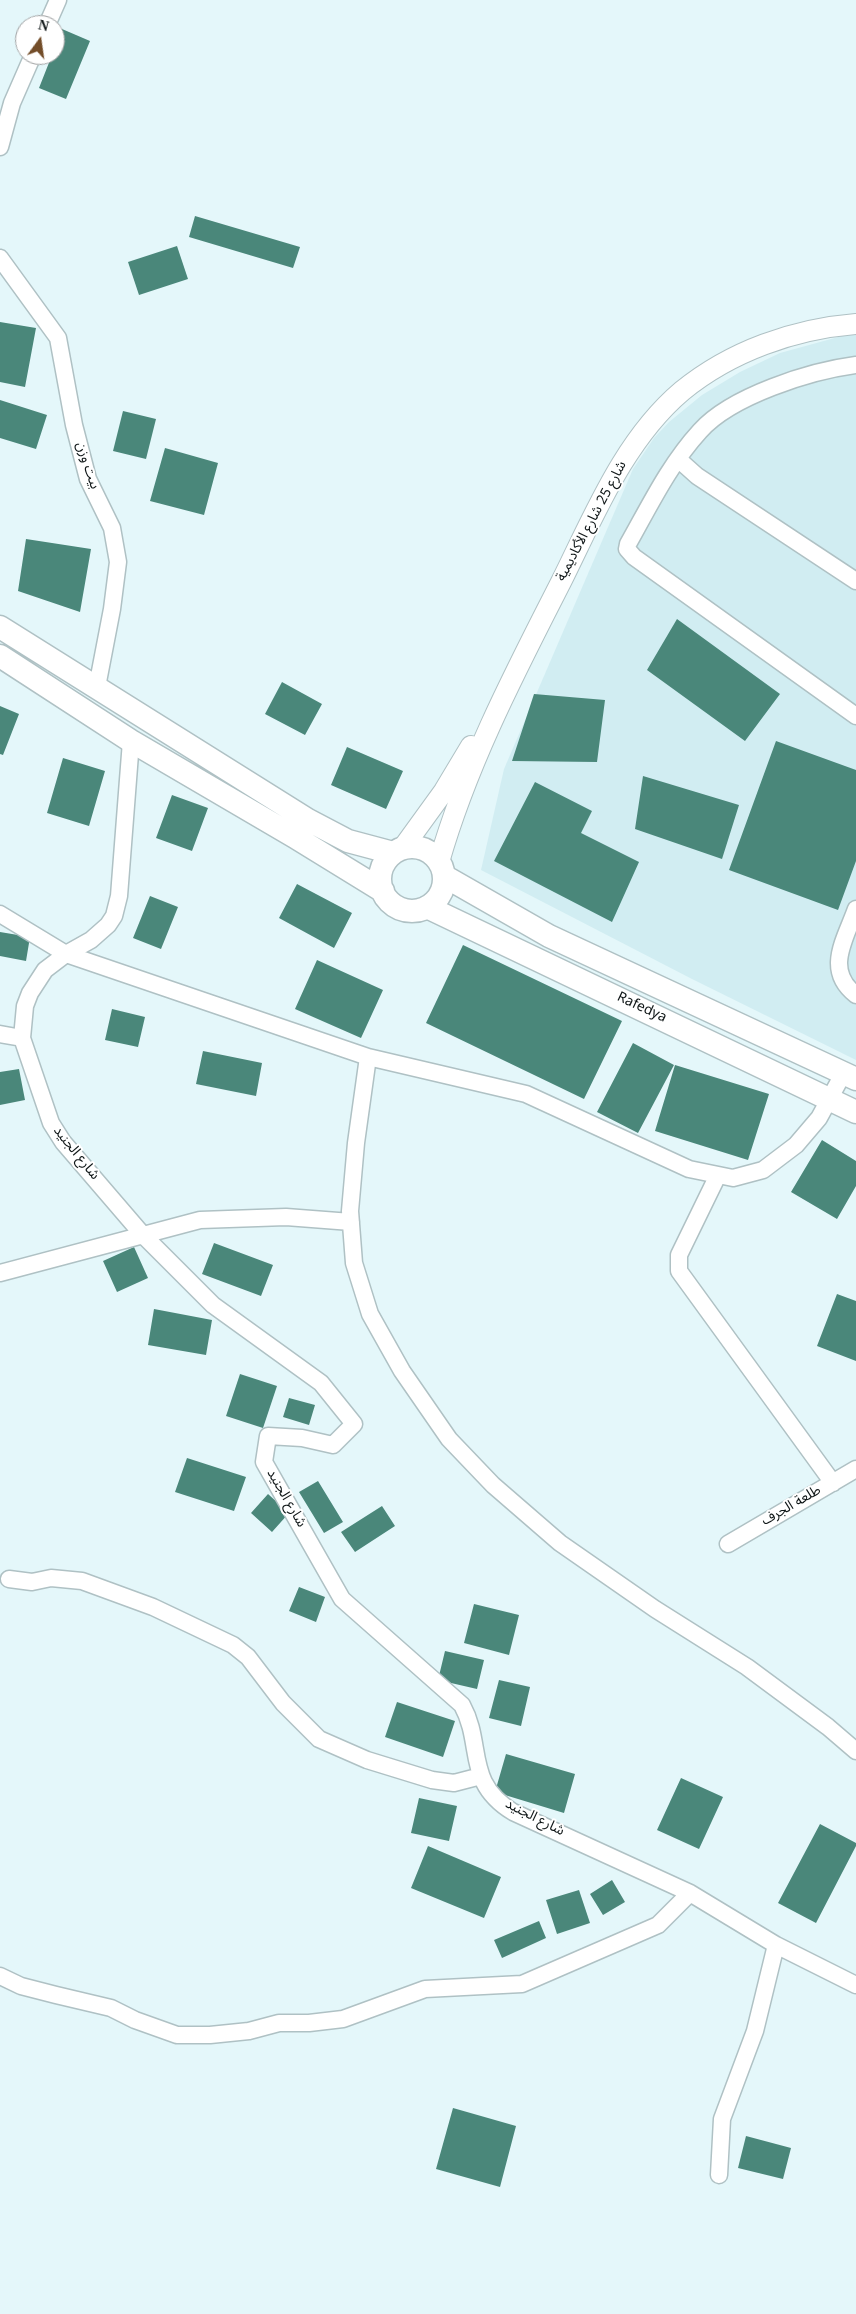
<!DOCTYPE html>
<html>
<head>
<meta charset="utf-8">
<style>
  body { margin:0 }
  #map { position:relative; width:856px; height:2314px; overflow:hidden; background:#e4f7fa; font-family:Georgia,serif }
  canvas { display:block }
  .north { position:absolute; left:15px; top:15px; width:50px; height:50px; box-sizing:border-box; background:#fff; border:1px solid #9fa1a2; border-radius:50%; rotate:14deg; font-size:14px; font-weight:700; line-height:20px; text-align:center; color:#0e1516 }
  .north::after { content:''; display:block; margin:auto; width:18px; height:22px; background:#734d29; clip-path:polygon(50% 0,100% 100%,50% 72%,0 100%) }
</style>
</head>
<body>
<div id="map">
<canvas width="856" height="2314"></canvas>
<div class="north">N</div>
</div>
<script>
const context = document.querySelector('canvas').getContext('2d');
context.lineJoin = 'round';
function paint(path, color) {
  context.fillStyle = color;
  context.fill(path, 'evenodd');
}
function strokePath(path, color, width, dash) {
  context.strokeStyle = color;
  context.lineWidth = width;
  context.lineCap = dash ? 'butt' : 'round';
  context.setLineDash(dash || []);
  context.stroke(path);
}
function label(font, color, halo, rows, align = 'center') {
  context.font = font + ' Georgia,"Noto Sans Arabic",serif';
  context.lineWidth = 4;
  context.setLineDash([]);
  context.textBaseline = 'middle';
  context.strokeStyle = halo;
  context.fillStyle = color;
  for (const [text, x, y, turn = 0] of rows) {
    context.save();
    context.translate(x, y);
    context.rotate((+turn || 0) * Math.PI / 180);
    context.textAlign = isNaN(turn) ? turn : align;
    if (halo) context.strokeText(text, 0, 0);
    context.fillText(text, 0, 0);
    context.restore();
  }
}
const built = new Path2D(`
  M856,335V1060L692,979L481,870L504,769L633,469L654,438L669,422L702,395L740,372L780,353L842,336Z`);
const building = new Path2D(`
  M62,29L90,41L66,99L39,88L52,55H55V47Z
  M195,216L300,247L293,268L189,237Z
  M177,246L188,279L139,295L128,262Z
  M0,322L36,328L25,387L0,382Z
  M0,400L47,415L36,449L0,438Z
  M123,411L156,419L146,459L113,451Z
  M165,448L218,463L204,515L150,501Z
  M26,539L91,549L80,612L18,591Z
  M677,619L780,694L745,741L647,670Z
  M282,682L322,704L305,735L265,714Z
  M534,694L605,700L597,762L512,761Z
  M0,706L19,714L3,755L0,754Z
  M776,741L856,770V861L838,910L729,870Z
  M347,747L403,771L386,809L331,785Z
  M63,758L105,771L89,826L47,813Z
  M643,776L739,805L722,859L635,829Z
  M535,782L592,811L581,833L639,862L612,922L494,861Z
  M172,795L208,808L192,851L156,838Z
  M297,884L352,913L334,948L279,918Z
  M150,896L178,907L161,949L133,938Z
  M0,932L30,937L26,961L0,956Z
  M463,945L622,1021L584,1099L426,1023Z
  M317,960L383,990L361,1038L295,1009Z
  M112,1009L145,1017L138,1047L105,1040Z
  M633,1043L674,1065L638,1133L597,1112Z
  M203,1051L262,1063L256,1096L196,1084Z
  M675,1065L769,1094L748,1160L655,1131Z
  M19,1069L25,1100L0,1105V1072Z
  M822,1140L856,1161V1186L837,1219L791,1192Z
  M214,1243L273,1265L261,1296L202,1274Z
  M134,1247L148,1278L117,1292L103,1261Z
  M837,1294L856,1301V1361L817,1346Z
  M154,1309L212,1320L206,1355L148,1345Z
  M240,1374L277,1386L263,1428L226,1416Z
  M289,1398L315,1405L309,1425L283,1417Z
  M187,1458L246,1477L234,1511L175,1492Z
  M318,1481L343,1522L324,1533L299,1492Z
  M268,1494L289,1513L272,1532L251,1513Z
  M382,1506L395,1526L355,1552L341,1532Z
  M299,1587L325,1597L316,1622L289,1611Z
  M474,1604L519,1615L509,1655L464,1643Z
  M445,1651L484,1660L477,1689L438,1680Z
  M499,1680L530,1687L521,1726L489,1718Z
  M397,1702L455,1721L443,1757L385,1737Z
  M506,1754L575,1774L564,1813L495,1792Z
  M681,1778L723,1797L699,1849L657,1830Z
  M419,1798L457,1806L449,1841L411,1833Z
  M820,1824L856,1843V1846L816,1923L778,1903Z
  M428,1846L501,1877L484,1918L411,1888Z
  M612,1880L625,1902L603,1915L590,1894Z
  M579,1890L590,1923L557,1934L546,1900Z
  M539,1921L546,1938L502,1958L494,1940Z
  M453,2108L516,2126L500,2187L436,2169Z
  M746,2136L791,2148L783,2179L738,2168Z`);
const minor = new Path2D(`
  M47,25L58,0
  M0,147L12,103L33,55
  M0,258L58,338L74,425L88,479L112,528L118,562L112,609L97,687
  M856,365C810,371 731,396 700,431C669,465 650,505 628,544L627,549L634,557L856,716
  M678,459L697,476L856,581
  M131,741L119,896L114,916L108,925L91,940L66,954L45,970L30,993L25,1006L22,1038L51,1123L63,1142L142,1234L213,1305L321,1383L354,1424L333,1445L302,1438L268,1436L264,1462L342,1599L462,1705C484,1745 464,1782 513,1812L690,1893L776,1945L856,1985
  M856,909C845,940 824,970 856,995
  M0,914L66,954L368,1057L526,1094L689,1169L733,1178L763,1170L796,1145L819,1118L843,1074
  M0,1034L22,1038
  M368,1057L356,1143L350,1211L354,1263L370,1314L402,1371L449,1439L493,1485L560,1543L655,1609L747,1667L828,1727L856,1751
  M718,1175L679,1255V1271L833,1483
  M0,1273L200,1220L286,1217L351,1222
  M728,1544L856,1469
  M9,1579L32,1582L51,1578L82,1581L153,1607L233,1645L248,1657L283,1703L319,1739L367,1760L432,1780L454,1783L481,1776
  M0,1976L21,1986L56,1995L111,2008L135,2020L177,2035H210L249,2031L279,2023H309L343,2019L425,1989L522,1984L658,1925L690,1893
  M719,2175L722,2119L755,2031L776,1945`);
const tertiary = new Path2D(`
  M402,849L444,791L471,746
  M439,862C467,764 515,672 561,582C594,516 624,440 682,391C731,351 794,329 856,324`);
const secondary = new Path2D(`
  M0,627L308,820L348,841L393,853
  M0,656L131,741L295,837L383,891
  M380 879a32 32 0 1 1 64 0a32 32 0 1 1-64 0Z
  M444,876L549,936L856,1079
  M427,907L856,1112`);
const streetNames = [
  ["بيت وزن",86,466,72],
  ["شارع 25 شارع الأكاديمية",593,522,-62],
  ["Rafedya",641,1009,25],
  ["شارع الجنيد",75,1154,51],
  ["شارع الجنيد",285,1499,60],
  ["طلعة الجرف",792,1507,-30],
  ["شارع الجنيد",534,1819,27]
];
paint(built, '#d1edf2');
paint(building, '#4a877a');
strokePath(minor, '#afc1c4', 19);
strokePath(tertiary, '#afc1c4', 22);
strokePath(secondary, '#afc1c4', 25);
strokePath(minor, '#fff', 16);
strokePath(tertiary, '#fff', 20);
strokePath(secondary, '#fff', 22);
label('14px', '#0e1516', '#fff', streetNames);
</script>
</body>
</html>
